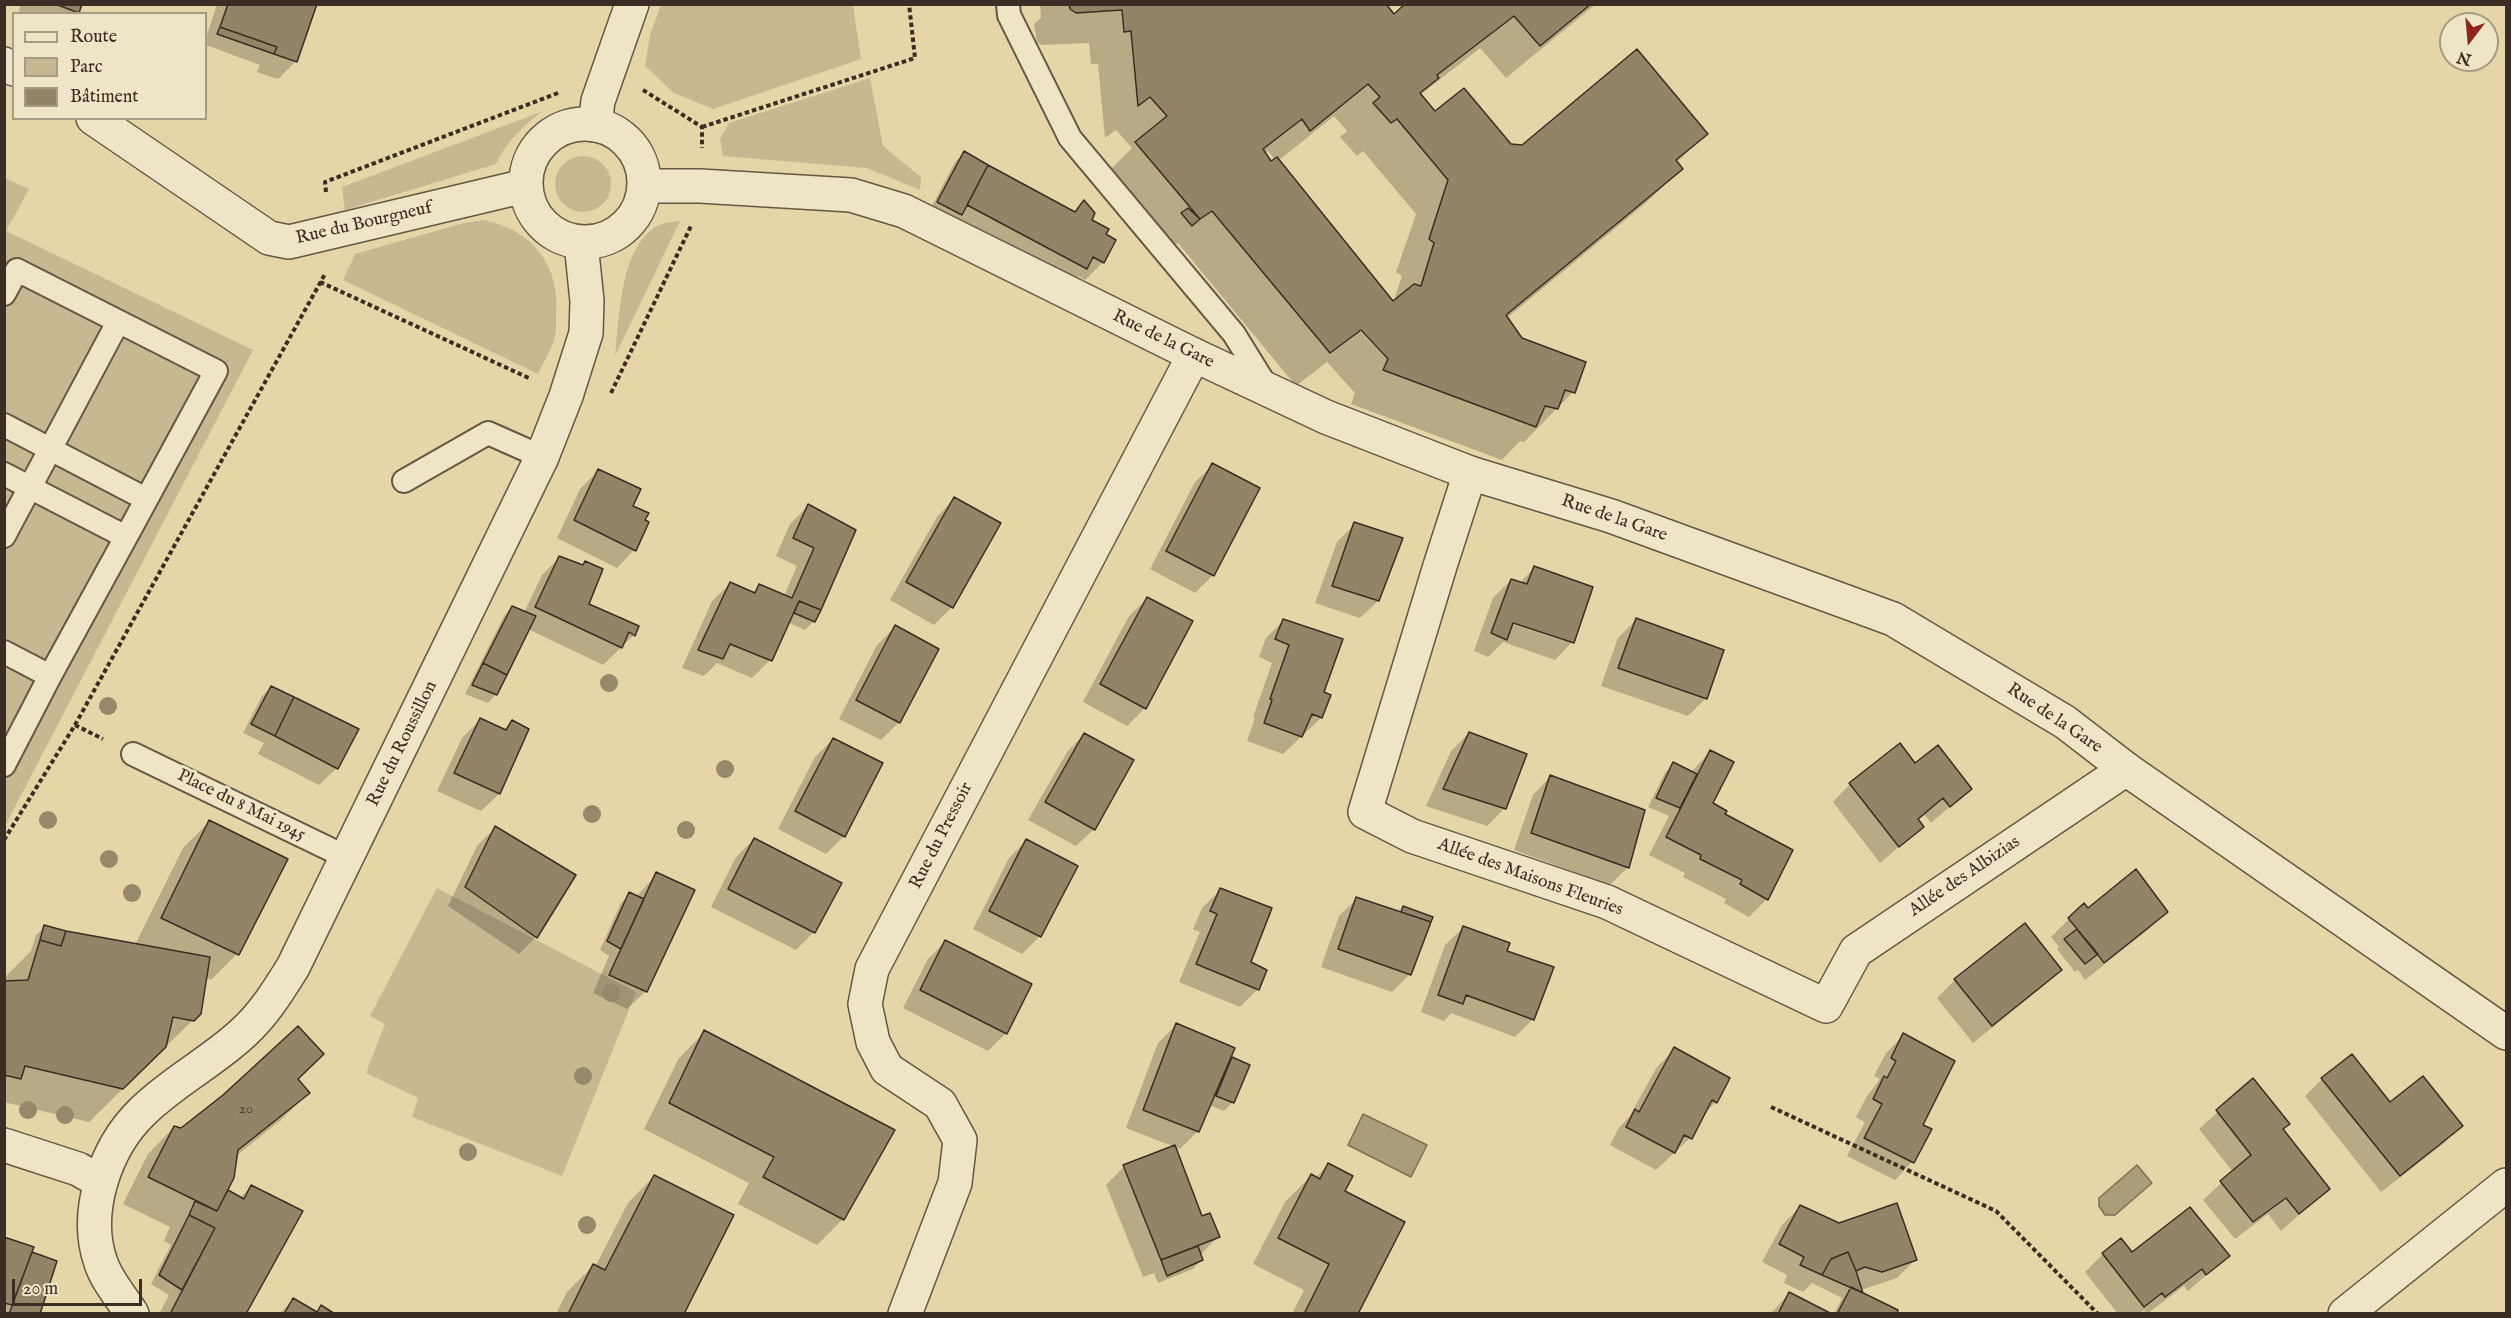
<!DOCTYPE html>
<html>
<head>
<meta charset="utf-8">
<style>
  body { margin:0 }
  #map { position:relative; width:2511px; height:1318px; overflow:hidden; background:#e5d5a7; font-family:"IM FELL English",serif }
  canvas { display:block }
  .frame { position:absolute; inset:0; border:6px solid #3a2d23; pointer-events:none }
  .legend { position:absolute; left:12px; top:12px; width:195px; height:108px; box-sizing:border-box; background:#eee4c6; border:2px solid #a69b85; margin:0; padding:8px 10px; list-style:none; font-size:18px; color:#3a2d23 }
  .legend li { display:flex; align-items:center; gap:12px; height:30px }
  .legend b { width:30px; border:2px solid #a69b85 }
  .north { position:absolute; left:2439px; top:12px; width:60px; height:60px; box-sizing:border-box; background:#eee4c6; border:2px solid #a69b85; border-radius:50%; rotate:196deg; font-size:16px; font-weight:700; line-height:24px; text-align:center; color:#3a2d23 }
  .north::after { content:''; display:block; margin:auto; width:21px; height:27px; background:#8f2418; clip-path:polygon(50% 0,100% 100%,50% 72%,0 100%) }
  .scale { position:absolute; left:12px; top:1279px; width:130px; height:27px; box-sizing:border-box; border:3px solid #3a2d23; border-top:0; padding-left:8px; font-size:18px; line-height:21px; white-space:nowrap; color:#3a2d23; -webkit-text-stroke:4px #eee4c6; paint-order:stroke }
</style>
</head>
<body>
<div id="map">
<canvas width="2511" height="1318"></canvas>
<div class="frame"></div>
<ul class="legend">
<li><b style="height:8px;background:#eee4c6"></b>Route</li>
<li><b style="height:16px;background:#c8b891"></b>Parc</li>
<li><b style="height:16px;background:#938468"></b>Bâtiment</li>
</ul>
<div class="north">N</div>
<div class="scale">20 m</div>
</div>
<script>
const context = document.querySelector('canvas').getContext('2d');
context.lineJoin = 'round';
function paint(path, color) {
  context.fillStyle = color;
  context.fill(path, 'evenodd');
}
function strokePath(path, color, width, dash) {
  context.strokeStyle = color;
  context.lineWidth = width;
  context.lineCap = dash ? 'butt' : 'round';
  context.setLineDash(dash || []);
  context.stroke(path);
}
function label(font, color, halo, rows, align = 'center') {
  context.font = font + ' "IM FELL English",serif';
  context.lineWidth = 6;
  context.setLineDash([]);
  context.textBaseline = 'middle';
  context.strokeStyle = halo;
  context.fillStyle = color;
  for (const [text, x, y, turn = 0] of rows) {
    context.save();
    context.translate(x, y);
    context.rotate((+turn || 0) * Math.PI / 180);
    context.textAlign = isNaN(turn) ? turn : align;
    if (halo) context.strokeText(text, 0, 0);
    context.fillText(text, 0, 0);
    context.restore();
  }
}
const green = new Path2D(`
  M661,5H853L861,59L713,109L674,93L645,66L650,35Z
  M870,78L883,146L921,177L920,190L867,168L723,156L720,139L729,123Z
  M541,112C521,128 507,141 496,164L345,210L342,187Z
  M555 184a28 28 0 1 1 56 0a28 28 0 1 1-56 0Z
  M5,178L29,189L6,231L253,350L5,826Z
  M483,220C533,229 561,267 556,317C556,324 556,333 554,340C550,352 543,363 538,374L343,280L355,254L464,223Z
  M680,221L615,356C620,316 619,249 657,226C664,222 673,222 680,221Z
  M437,888L636,992L562,1176L412,1117L418,1098L366,1073L385,1024L370,1016Z`);
const water = new Path2D(`
  M1363,1114L1427,1145L1411,1177L1348,1145Z
  M2137,1165L2152,1183L2115,1215H2105L2099,1206V1198Z`);
const shadow = new Path2D(`
  M21,4H80L76,14H18Z
  M217,4H315L296,61L278,79L257,72L260,65L206,45V38Z
  M1040,4H1384L1394,16L1407,4H1596L1506,78L1480,48L1420,95L1435,113L1510,146L1705,134L1676,163L1681,169L1647,202L1507,318L1521,339L1573,392L1524,442L1520,441L1502,460L1351,404L1355,393L1327,362L1296,386L1178,243L1166,252L1103,177L1132,148L1116,130L1105,138L1098,64H1091L1089,43L1042,45L1037,42L1034,24L1041,18ZM1334,116L1347,131L1340,137L1357,156L1363,151L1416,214L1396,272L1402,276L1393,303L1278,161ZM1268,151L1275,160L1271,163L1264,154ZM1360,331H1364L1394,363L1392,365Z
  M964,153L1073,213L1084,202L1090,221L1104,235L1103,262L1085,280L1078,276L1068,285L930,210L955,162Z
  M1213,465V575L1195,593L1150,569L1195,482Z
  M598,471L631,507L634,550L617,568L557,538L580,489Z
  M954,499L952,607L934,625L890,600L937,517Z
  M808,506L855,531L814,621L805,630L787,622L770,660L752,678L717,663L704,676L682,668L712,601L730,584L752,593L759,586L784,596L797,566L776,556L790,524Z
  M1355,524L1378,601L1360,618L1315,603L1337,542Z
  M560,557L587,605L634,635L603,665L528,629L496,694L488,703L465,694L504,616L512,607L524,613L542,575Z
  M1534,568L1572,642L1555,660L1503,642L1488,657L1474,651L1493,598L1511,580L1520,583ZM1507,619L1564,638V641L1506,622Z
  M1147,599L1145,708L1127,726L1083,702L1129,616Z
  M1284,620L1322,693L1321,718L1283,754L1247,741L1255,718L1253,717L1272,663L1259,657L1266,638Z
  M1636,620L1706,698L1688,716L1601,686L1618,638Z
  M895,627L899,722L881,740L839,719L877,645Z
  M271,687L337,768L319,785L258,754L264,743L243,733L262,696Z
  M480,720L504,730L512,722L527,729L499,794L481,811L437,791L462,738Z
  M1469,733L1505,808L1487,826L1426,806L1451,751Z
  M1084,734L1094,829L1076,846L1028,820L1067,752Z
  M833,739L844,836L826,854L778,829L815,757Z
  M1710,752L1711,804L1724,814L1767,899L1749,917L1724,903L1726,899L1683,877L1685,873L1649,855L1669,816L1648,807L1665,773L1673,764L1691,772Z
  M1915,765L1970,789L1931,823L1925,815L1917,821L1922,827L1880,863L1833,802L1850,784Z
  M1550,777L1644,811L1627,868L1610,885L1514,850L1533,795Z
  M209,822L237,954L211,980L205,977L200,1013L89,1122L4,1102V983L7,975L31,951L36,935L45,927L135,945L183,848Z
  M495,828L536,937L519,954L448,906L477,846Z
  M754,839L814,932L796,950L711,907L736,857Z
  M1027,840L1040,936L1022,954L973,929L1009,858Z
  M657,874L693,890L645,992L627,1009L593,993L609,956L600,950L621,903L630,894L636,897Z
  M1220,890L1258,989L1240,1007L1179,982L1200,932L1193,929L1202,908Z
  M1357,899L1398,913L1404,908L1410,974L1392,992L1321,967L1339,916Z
  M2088,910L2166,912L2149,929L2106,963L2097,952L2095,955L2104,965L2085,980L2078,970L2075,972L2057,949L2059,947L2051,937L2069,919ZM2073,921L2079,929L2077,931L2071,924Z
  M1463,928L1506,952L1533,1019L1515,1037L1451,1013L1444,1021L1421,1012L1445,945Z
  M946,941L1030,985L1006,1033L988,1051L903,1008L928,959Z
  M2060,970L2042,987L1973,1043L1937,998L1955,980Z
  M1176,1025L1227,1064L1232,1059L1233,1102L1224,1111L1209,1105L1198,1131L1180,1149L1126,1128L1158,1043Z
  M705,1032L843,1219L817,1245L738,1204L749,1183L644,1129L679,1058Z
  M1904,1035L1921,1125L1912,1162L1895,1180L1847,1156L1865,1122L1856,1117L1867,1096L1880,1079L1874,1076L1886,1053Z
  M1675,1049L1716,1102L1702,1116L1690,1138L1656,1170L1610,1145L1618,1129L1629,1117L1657,1067Z
  M2322,1079L2390,1104L2461,1126L2443,1144L2381,1192L2305,1096Z
  M296,1080L308,1093L282,1119L236,1156L226,1190L240,1198L251,1187L244,1314H159L169,1295L151,1284L171,1245L164,1241L170,1227L123,1204L148,1154L174,1127L181,1129Z
  M2253,1081L2282,1130L2328,1189L2281,1231L2268,1214L2235,1239L2203,1200L2233,1172L2199,1129Z
  M1328,1165L1343,1192L1357,1314H1292L1304,1290L1253,1264L1285,1202L1311,1176L1315,1178Z
  M1124,1167L1201,1218L1218,1237L1200,1255L1201,1260L1193,1269L1158,1283L1154,1273L1143,1277L1106,1185Z
  M654,1176L683,1314H556L567,1292L593,1266L595,1267L628,1203Z
  M1800,1207L1915,1260L1897,1278L1864,1289L1859,1288L1862,1295L1895,1314H1834L1842,1298L1812,1283L1803,1292L1784,1283L1787,1275L1762,1262L1782,1225Z
  M4,1239L30,1253L39,1314H4Z
  M2103,1254H2132L2228,1256L2188,1291L2184,1286L2147,1314L2144,1310L2139,1314H2118L2085,1272Z
  M1789,1294L1829,1314H1770Z
  M293,1300L315,1313L321,1307L332,1314H279Z`);
const building = new Path2D(`
  M55,4H82L79,13Z
  M228,4H317L297,62L274,54L277,47L220,27Z
  M1069,4H1386L1394,14L1405,4H1591L1540,46L1514,16L1437,75L1439,78L1420,93L1435,111L1464,88L1511,144L1522,145L1637,49L1708,134L1676,160L1683,169L1506,315L1522,338L1586,362L1575,393L1565,390L1558,409L1545,406L1536,427L1383,370L1388,359L1361,330L1330,353L1212,211L1200,219L1135,142L1167,116L1150,97L1138,106L1131,31L1124,32L1122,10L1076,13L1070,9ZM1368,84L1380,97L1373,103L1391,123L1397,119L1448,180L1429,239L1434,243L1421,286L1414,284L1393,301L1277,157L1271,161L1263,149L1302,119L1310,131Z
  M220,27L277,47L274,54L217,34Z
  M964,151L988,165L962,215L937,202Z
  M988,165L1075,212L1084,200L1095,213L1092,220L1109,229L1106,234L1116,240L1104,263L1093,257L1087,269L967,205Z
  M1188,208L1200,219L1192,226L1181,213Z
  M1212,463L1260,488L1214,576L1166,551Z
  M598,469L641,489L633,506L649,513L645,520L649,522L636,551L574,520Z
  M954,497L1001,523L953,608L906,582Z
  M808,504L856,530L821,610L799,601L772,661L730,644L723,659L698,650L730,582L755,593L759,584L792,598L814,548L793,538Z
  M1354,522L1403,538L1379,601L1332,586Z
  M559,556L583,565L585,561L603,569L589,604L639,626L635,636L629,632L622,648L535,607Z
  M1534,566L1593,587L1574,643L1513,623L1507,640L1491,633L1511,579L1527,584Z
  M1147,597L1193,621L1146,709L1100,684Z
  M799,601L821,610L815,622L794,613Z
  M512,606L536,616L507,675L483,663Z
  M1636,618L1724,650L1707,699L1618,668Z
  M1283,619L1343,639L1324,692L1331,695L1322,718L1312,714L1302,737L1264,723L1272,700L1270,699L1289,645L1275,639Z
  M895,625L939,649L900,723L856,700Z
  M483,663L507,675L497,695L472,685Z
  M271,686L294,697L275,736L251,724Z
  M294,697L359,729L338,769L275,736Z
  M480,718L506,730L512,720L529,729L500,794L454,773Z
  M1469,732L1527,754L1506,809L1443,789Z
  M1084,733L1134,760L1095,830L1045,802Z
  M833,738L883,763L845,837L795,811Z
  M1900,743L1915,763L1938,745L1972,789L1950,807L1943,798L1918,819L1924,827L1899,847L1849,783Z
  M1710,750L1734,762L1713,803L1727,811L1725,814L1793,850L1768,900L1740,884L1742,880L1700,859L1701,855L1666,837Z
  M1673,762L1697,774L1680,808L1656,798Z
  M1550,775L1645,810L1629,868L1531,833Z
  M209,820L288,859L239,955L161,918Z
  M495,826L576,875L537,938L465,887Z
  M754,838L842,883L815,933L728,889Z
  M1026,839L1078,866L1041,937L989,911Z
  M2136,869L2168,912L2104,963L2068,918L2084,903L2088,908Z
  M656,872L695,890L647,992L609,975Z
  M1220,888L1272,908L1251,962L1267,970L1259,990L1196,964L1217,914L1210,911Z
  M629,892L644,899L621,949L607,941Z
  M1356,897L1431,922L1411,975L1338,949Z
  M1403,906L1433,917L1431,922L1401,912Z
  M2025,923L2062,970L1992,1026L1954,979Z
  M44,925L66,931L61,946L40,940Z
  M1463,926L1510,943L1507,951L1554,967L1534,1020L1466,995L1463,1004L1438,995Z
  M2077,929L2098,954L2085,964L2064,939Z
  M66,931L210,957L201,1014L194,1021L173,1017L166,1047L123,1089L25,1066L21,1079L4,1075V981L28,980L40,940L61,946Z
  M945,940L1032,984L1007,1034L920,990Z
  M1176,1023L1235,1048L1199,1132L1143,1110Z
  M298,1026L324,1054L298,1079L310,1093L238,1150L234,1178L217,1211L148,1177L174,1126L181,1128L223,1095Z
  M704,1030L895,1130L844,1220L763,1177L774,1157L669,1103Z
  M1903,1033L1955,1061L1923,1125L1932,1129L1914,1163L1864,1138L1882,1104L1873,1099L1884,1076L1887,1078L1896,1061L1891,1058Z
  M1674,1047L1730,1078L1717,1103L1712,1100L1692,1139L1684,1135L1675,1153L1626,1127L1635,1109L1639,1112Z
  M2352,1054L2390,1102L2423,1076L2463,1126L2400,1176L2321,1078Z
  M1232,1057L1250,1065L1234,1103L1216,1096Z
  M2253,1078L2290,1124L2283,1129L2330,1189L2299,1214L2286,1198L2253,1222L2220,1181L2251,1155L2216,1110Z
  M1175,1145L1202,1216L1210,1213L1220,1237L1161,1260L1123,1165Z
  M1328,1163L1353,1176L1345,1191L1405,1222L1358,1314H1304L1329,1264L1278,1238L1311,1174L1320,1179Z
  M654,1175L734,1215L684,1314H568L593,1264L605,1270Z
  M251,1185L303,1211L246,1314H170L215,1228L189,1215L195,1201L217,1211L228,1190L244,1199Z
  M1897,1203L1917,1260L1882,1272L1865,1267L1856,1271L1848,1252L1831,1259L1822,1275L1800,1265L1804,1257L1779,1244L1800,1205L1839,1223Z
  M2190,1207L2230,1256L2206,1275L2202,1269L2165,1297L2162,1293L2144,1307L2102,1253L2121,1238L2132,1252Z
  M189,1215L215,1228L182,1290L159,1275Z
  M4,1237L34,1247L12,1305L4,1303Z
  M1198,1246L1203,1260L1167,1276L1161,1260Z
  M32,1252L57,1261L40,1314H9Z
  M1848,1252L1856,1271L1863,1293L1822,1275L1831,1259Z
  M1851,1287L1898,1310L1897,1314H1837Z
  M1789,1292L1832,1314H1778Z
  M293,1298L317,1312L321,1305L335,1314H284Z`);
const path = new Path2D(`
  M643,90L702,127V148
  M702,127L915,58L909,4
  M326,192L325,182L558,93
  M320,282L531,379
  M611,393L691,226
  M75,725L103,739
  M4,840L75,725L325,274
  M1771,1107L1996,1211L2098,1314`);
const service = new Path2D(`
  M1008,4L1009,15L1070,138L1234,334L1268,389
  M4,294L17,270L216,371L126,537
  M4,425L146,499
  M4,474L126,537L50,676L4,652
  M404,481L488,433L542,457
  M4,536L118,322
  M133,754L348,858
  M4,765L50,676`);
const minor = new Path2D(`
  M595,125L598,101L632,4
  M1470,473L1440,566L1365,812L1412,836L1607,902L1826,1006L1856,951L2126,769
  M905,1314L955,1183L960,1140L940,1104L887,1069L873,1042L865,1004L872,969L1194,355`);
const tertiary = new Path2D(`
  M4,64L14,69
  M93,118L269,238L289,242L525,186
  M526 183a59 59 0 1 1 118 0a59 59 0 1 1-118 0Z
  M644,186H700L851,195L904,211L1194,355L1326,417L1470,473L1611,516L1893,619L2065,722L2126,769L2506,1033
  M4,1145L78,1169L101,1182
  M132,1314C122,1298 107,1281 101,1263C83,1213 105,1148 142,1112C172,1082 212,1062 243,1033C264,1014 278,991 293,967L542,457L566,396L586,333L587,301L581,243
  M2345,1314L2506,1185`);
const trees = [
  [609,683],
  [108,706],
  [725,769],
  [592,814],
  [48,820],
  [686,830],
  [109,859],
  [132,893],
  [611,993],
  [583,1076],
  [28,1110],
  [65,1115],
  [468,1152],
  [587,1225]
];
const numberNames = [
  ["20",246,1110]
];
const streetNames = [
  ["Rue du Bourgneuf",364,224,-13],
  ["Rue de la Gare",1163,340,26],
  ["Rue de la Gare",1614,519,19],
  ["Rue de la Gare",2054,719,34],
  ["Rue du Roussillon",403,744,-64],
  ["Place du 8 Mai 1945",241,806,26],
  ["Rue du Pressoir",942,836,-63],
  ["Allée des Albizias",1965,877,-34],
  ["Allée des Maisons Fleuries",1530,878,20]
];
paint(green, '#c8b891');
paint(water, '#ab9c7a');
strokePath(water, '#7e7057', 1.5);
paint(shadow, '#0003');
paint(building, '#938468');
strokePath(building, '#3a2d23', 1.5);
strokePath(service, '#655744', 26);
strokePath(minor, '#655744', 36);
strokePath(tertiary, '#655744', 36);
strokePath(path, '#3a2d23', 4, [4.5, 3]);
strokePath(service, '#eee4c6', 22);
strokePath(minor, '#eee4c6', 33);
strokePath(tertiary, '#eee4c6', 33);
context.fillStyle = '#96886a';
for (const [x, y] of trees) {
  context.beginPath();
  context.arc(x, y, 9, 0, 2 * Math.PI);
  context.fill();
}
label('15px', '#504334', null, numberNames);
label('18px', '#3a2d23', '#eee4c6', streetNames);
</script>
</body>
</html>
